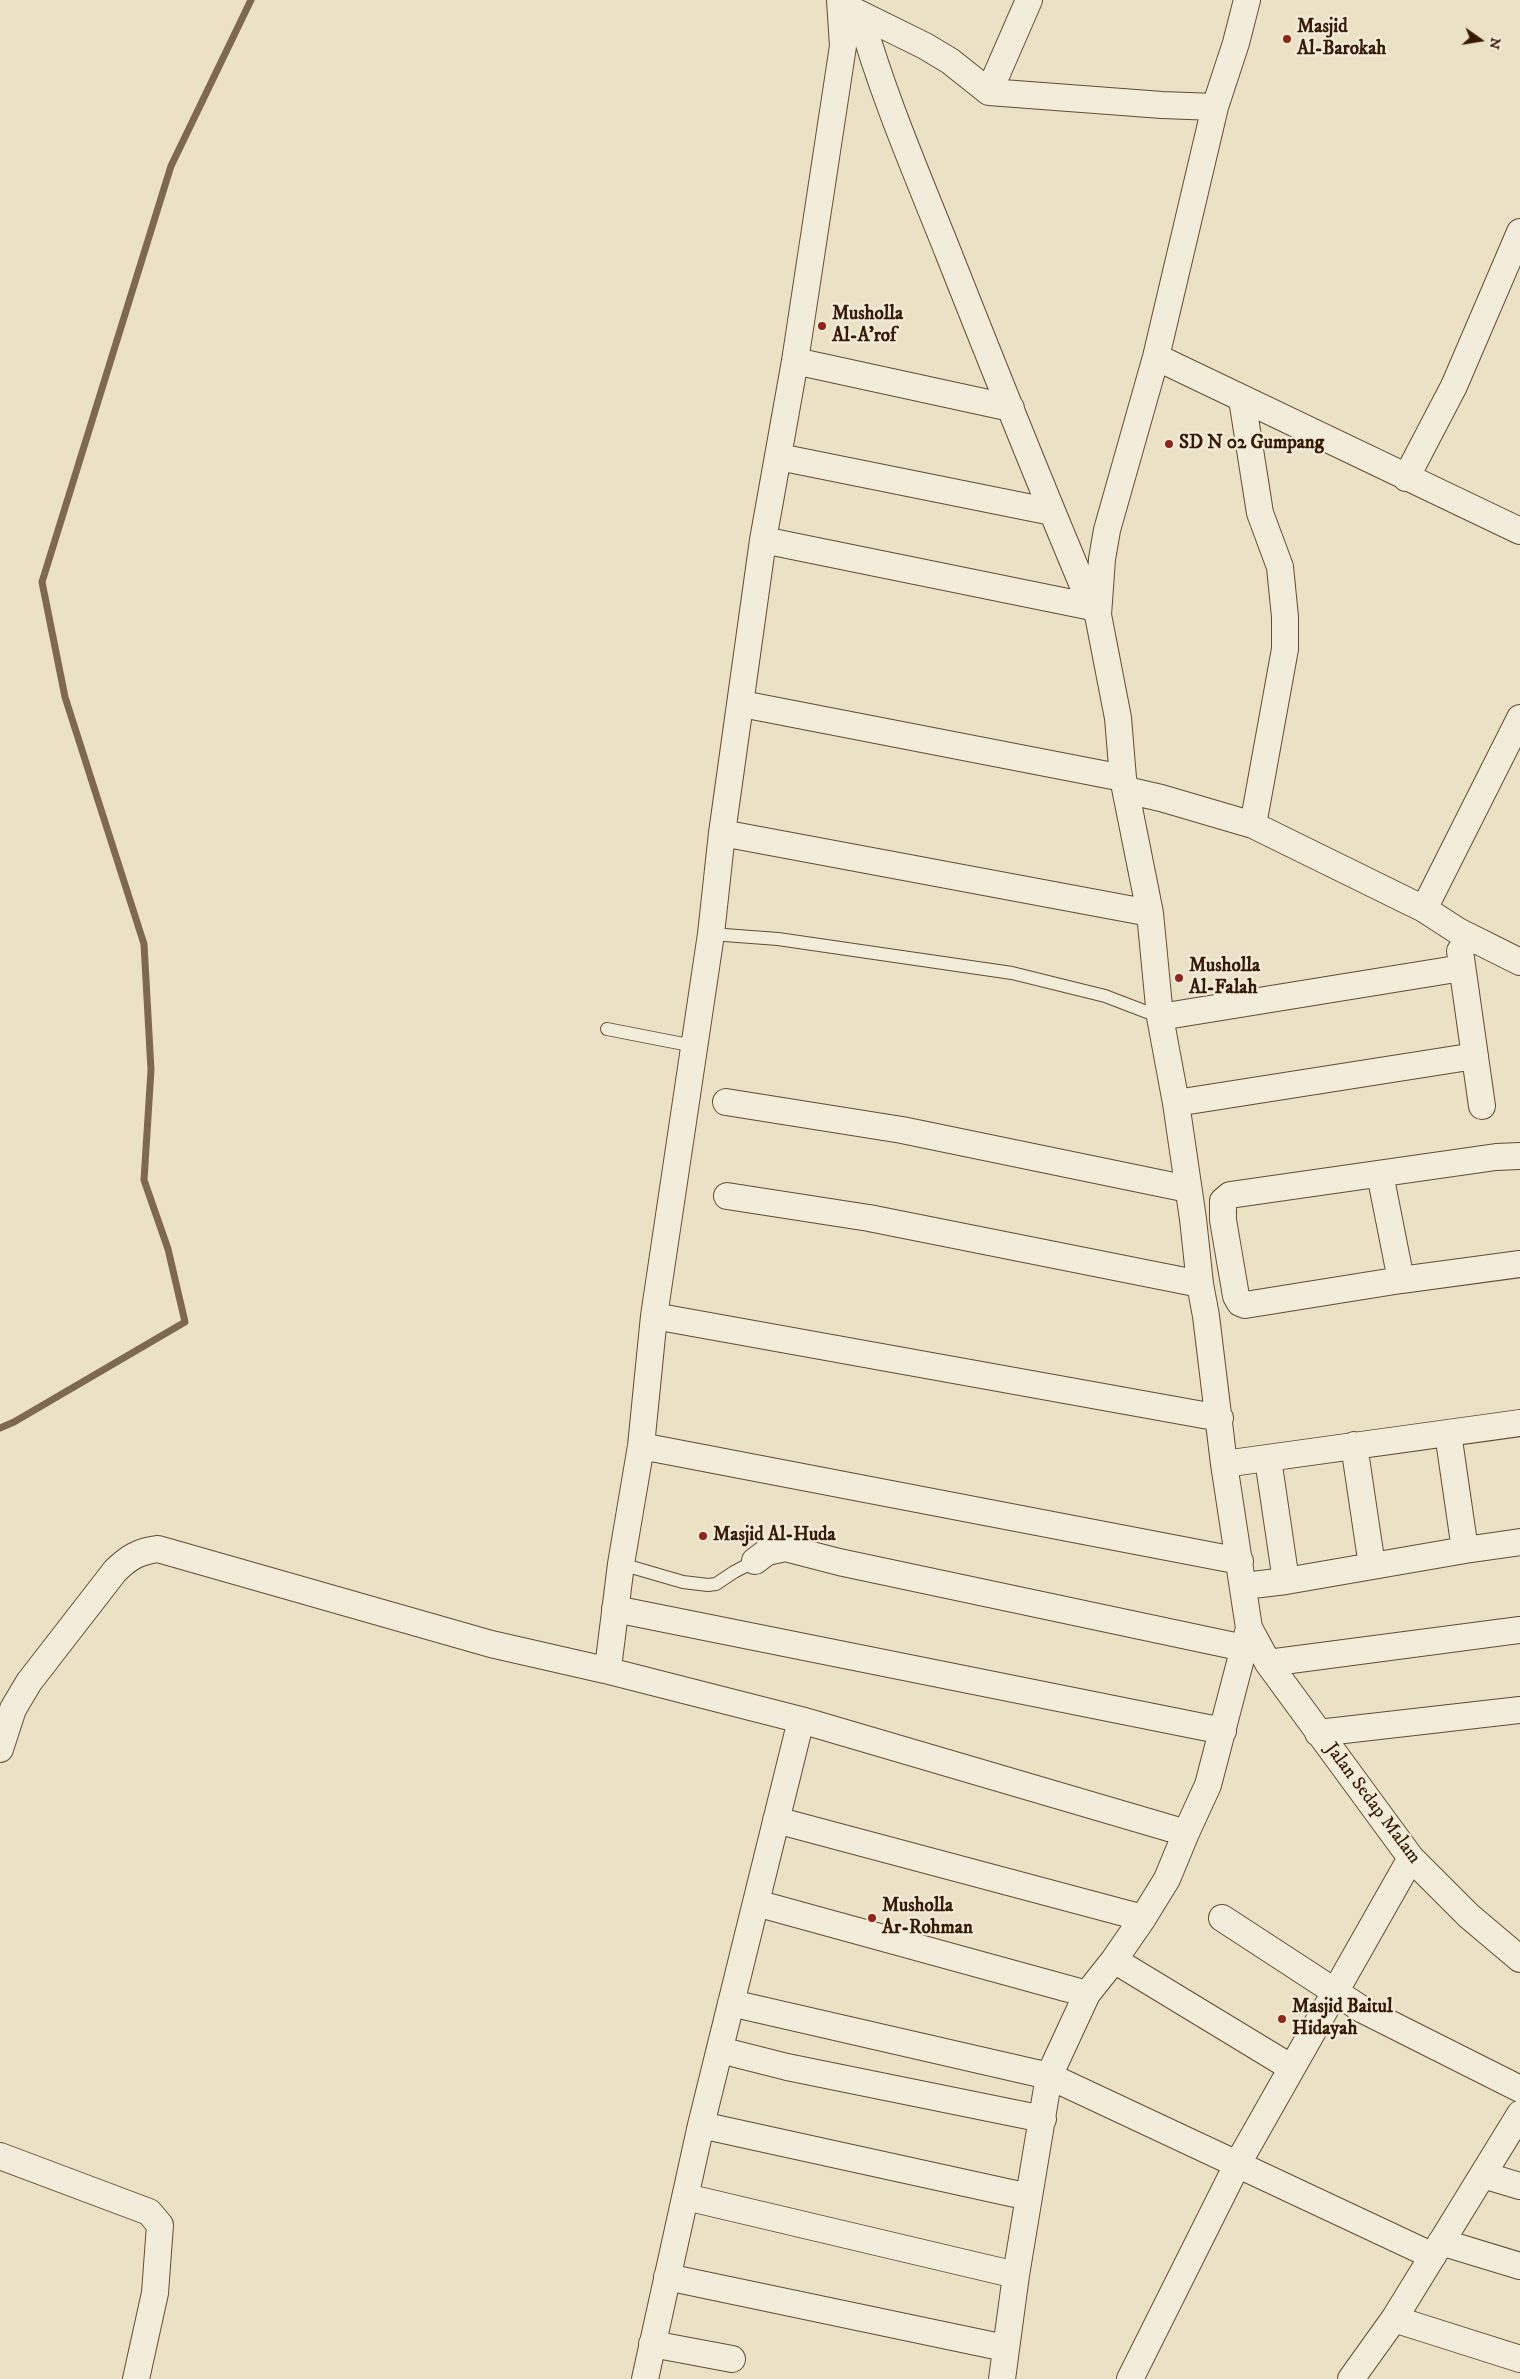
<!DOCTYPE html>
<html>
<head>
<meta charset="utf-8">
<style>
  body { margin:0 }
  #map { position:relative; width:1520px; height:2379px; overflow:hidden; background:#ebe2c6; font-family:"IM FELL DW Pica",serif }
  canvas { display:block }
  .north { position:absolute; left:1455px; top:15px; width:50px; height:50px; -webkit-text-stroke:4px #f2ecda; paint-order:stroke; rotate:103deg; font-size:14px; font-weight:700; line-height:20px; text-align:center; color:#371a01 }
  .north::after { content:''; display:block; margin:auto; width:18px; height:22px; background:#371a01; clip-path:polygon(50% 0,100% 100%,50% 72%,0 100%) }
</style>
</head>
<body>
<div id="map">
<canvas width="1520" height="2379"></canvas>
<div class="north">N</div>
</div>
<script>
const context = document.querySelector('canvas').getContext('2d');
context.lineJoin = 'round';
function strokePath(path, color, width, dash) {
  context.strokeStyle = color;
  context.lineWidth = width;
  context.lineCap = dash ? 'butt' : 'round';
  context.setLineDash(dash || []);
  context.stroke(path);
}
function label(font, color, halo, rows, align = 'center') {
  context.font = font + ' "IM FELL DW Pica",serif';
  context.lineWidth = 4.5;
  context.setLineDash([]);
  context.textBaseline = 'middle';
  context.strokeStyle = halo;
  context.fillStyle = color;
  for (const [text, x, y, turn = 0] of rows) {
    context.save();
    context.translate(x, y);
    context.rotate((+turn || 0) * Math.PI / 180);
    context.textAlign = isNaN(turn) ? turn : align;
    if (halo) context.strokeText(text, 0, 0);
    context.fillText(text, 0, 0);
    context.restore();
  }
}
const stream = new Path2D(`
  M0,1428L14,1422L185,1322L168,1249L144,1180L151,1070L144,944L65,697L42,582L171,166L251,0`);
const service = new Path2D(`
  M711,934L778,939L1012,973L1105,996L1160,1017
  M607,1029L694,1046
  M621,1564L683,1582L708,1585L716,1584L734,1572L755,1561`);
const minor = new Path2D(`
  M850,9L925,46L950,61L989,92L1162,105L1215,107
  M860,14C883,96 917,174 948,252C995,371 1042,489 1092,607L1098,615
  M989,92L1029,0
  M1156,357L1520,531
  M795,361L1011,408
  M1242,399L1260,513L1280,567L1285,617V649L1253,825
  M779,457L1052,512
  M1406,478L1454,386L1520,232
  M763,540L1092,607
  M742,704L1123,778
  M1126,790L1161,798L1253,825L1424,909L1458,931L1520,962
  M722,833L1150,913
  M1424,909L1520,718
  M1460,951L1482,1106
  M1160,1017L1462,968
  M726,1102L902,1130L1188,1189
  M1176,1103L1475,1056
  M1380,1174L1401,1280L1520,1264
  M727,1196L869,1218L1200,1284
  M1401,1280L1245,1305L1240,1303L1236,1296L1223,1220V1201L1230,1195L1496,1157L1520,1156
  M654,1316L1220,1418
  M1448,1433L1465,1550L1520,1542
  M1354,1445L1372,1566
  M641,1446L1240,1561
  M1268,1459L1286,1581
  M1224,1464L1520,1423
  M755,1561L767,1552L785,1548L839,1562L1244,1648
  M1244,1586L1286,1581L1465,1550
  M615,1609L1223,1731
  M1249,1628L1268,1663L1411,1858L1469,1916L1520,1959
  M1268,1663L1520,1630
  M605,1670L609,1660L621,1564L641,1446L654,1316L711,934L722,833L763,540L795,361L843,46L840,0
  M1318,1733L1520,1710
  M0,1749L13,1709L29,1682L115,1571C128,1558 139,1551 158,1549L491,1644L605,1670L801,1720L1186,1833L1208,1785L1249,1628L1224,1464L1206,1316L1200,1284L1193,1219L1176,1103L1160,1017L1150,913L1123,778L1118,718L1098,615L1102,559L1107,530L1156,357L1215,107L1236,43L1247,0
  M776,1820L1143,1918
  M756,1903L1087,1994
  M1222,1918L1363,2010L1520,2089
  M1114,1960L1292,2068
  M731,2003L1049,2076L1433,2256
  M720,2050L787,2067L1043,2119
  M701,2125L1029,2197
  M0,2156L149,2212L160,2225L155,2293L136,2379
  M1483,2175L1520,2186
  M686,2197L1016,2275
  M1441,2242L1520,2266
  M667,2277L1005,2348
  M1394,2319L1520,2359
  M652,2344L732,2359
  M645,2379L701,2125L801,1720
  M1002,2379L1016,2275L1049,2076L1087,1994L1114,1960L1143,1918L1167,1879L1186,1833
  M1130,2379L1237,2165L1411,1858
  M1351,2379L1394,2319L1520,2114`);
const markers = [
  [1287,39,5,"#8f2418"],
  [822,326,5,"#8f2418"],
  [1169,444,5,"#8f2418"],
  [1179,978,5,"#8f2418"],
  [703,1536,5,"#8f2418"],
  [872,1918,5,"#8f2418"],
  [1282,2019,5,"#8f2418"]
];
const poiNames = [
  ["Masjid",1297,28],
  ["Al-Barokah",1297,50],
  ["Musholla",832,315],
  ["Al-A'rof",832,337],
  ["SD N 02 Gumpang",1179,444],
  ["Musholla",1189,967],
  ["Al-Falah",1189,989],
  ["Masjid Al-Huda",713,1536],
  ["Musholla",882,1907],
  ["Ar-Rohman",882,1929],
  ["Masjid Baitul",1292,2008],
  ["Hidayah",1292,2030]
];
const streetNames = [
  ["Jalan Sedap Malam",1372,1804,53]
];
strokePath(stream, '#7e694f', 7);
strokePath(service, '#644c32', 14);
strokePath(minor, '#644c32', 28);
strokePath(service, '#f2ecda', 12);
strokePath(minor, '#f2ecda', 26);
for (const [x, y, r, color] of markers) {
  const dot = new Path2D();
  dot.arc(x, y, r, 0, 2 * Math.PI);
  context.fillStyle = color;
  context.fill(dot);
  strokePath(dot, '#f2ecda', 2);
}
label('bold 19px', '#371a01', '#f2ecda', poiNames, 'left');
label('19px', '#371a01', '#f2ecda', streetNames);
</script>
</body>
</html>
